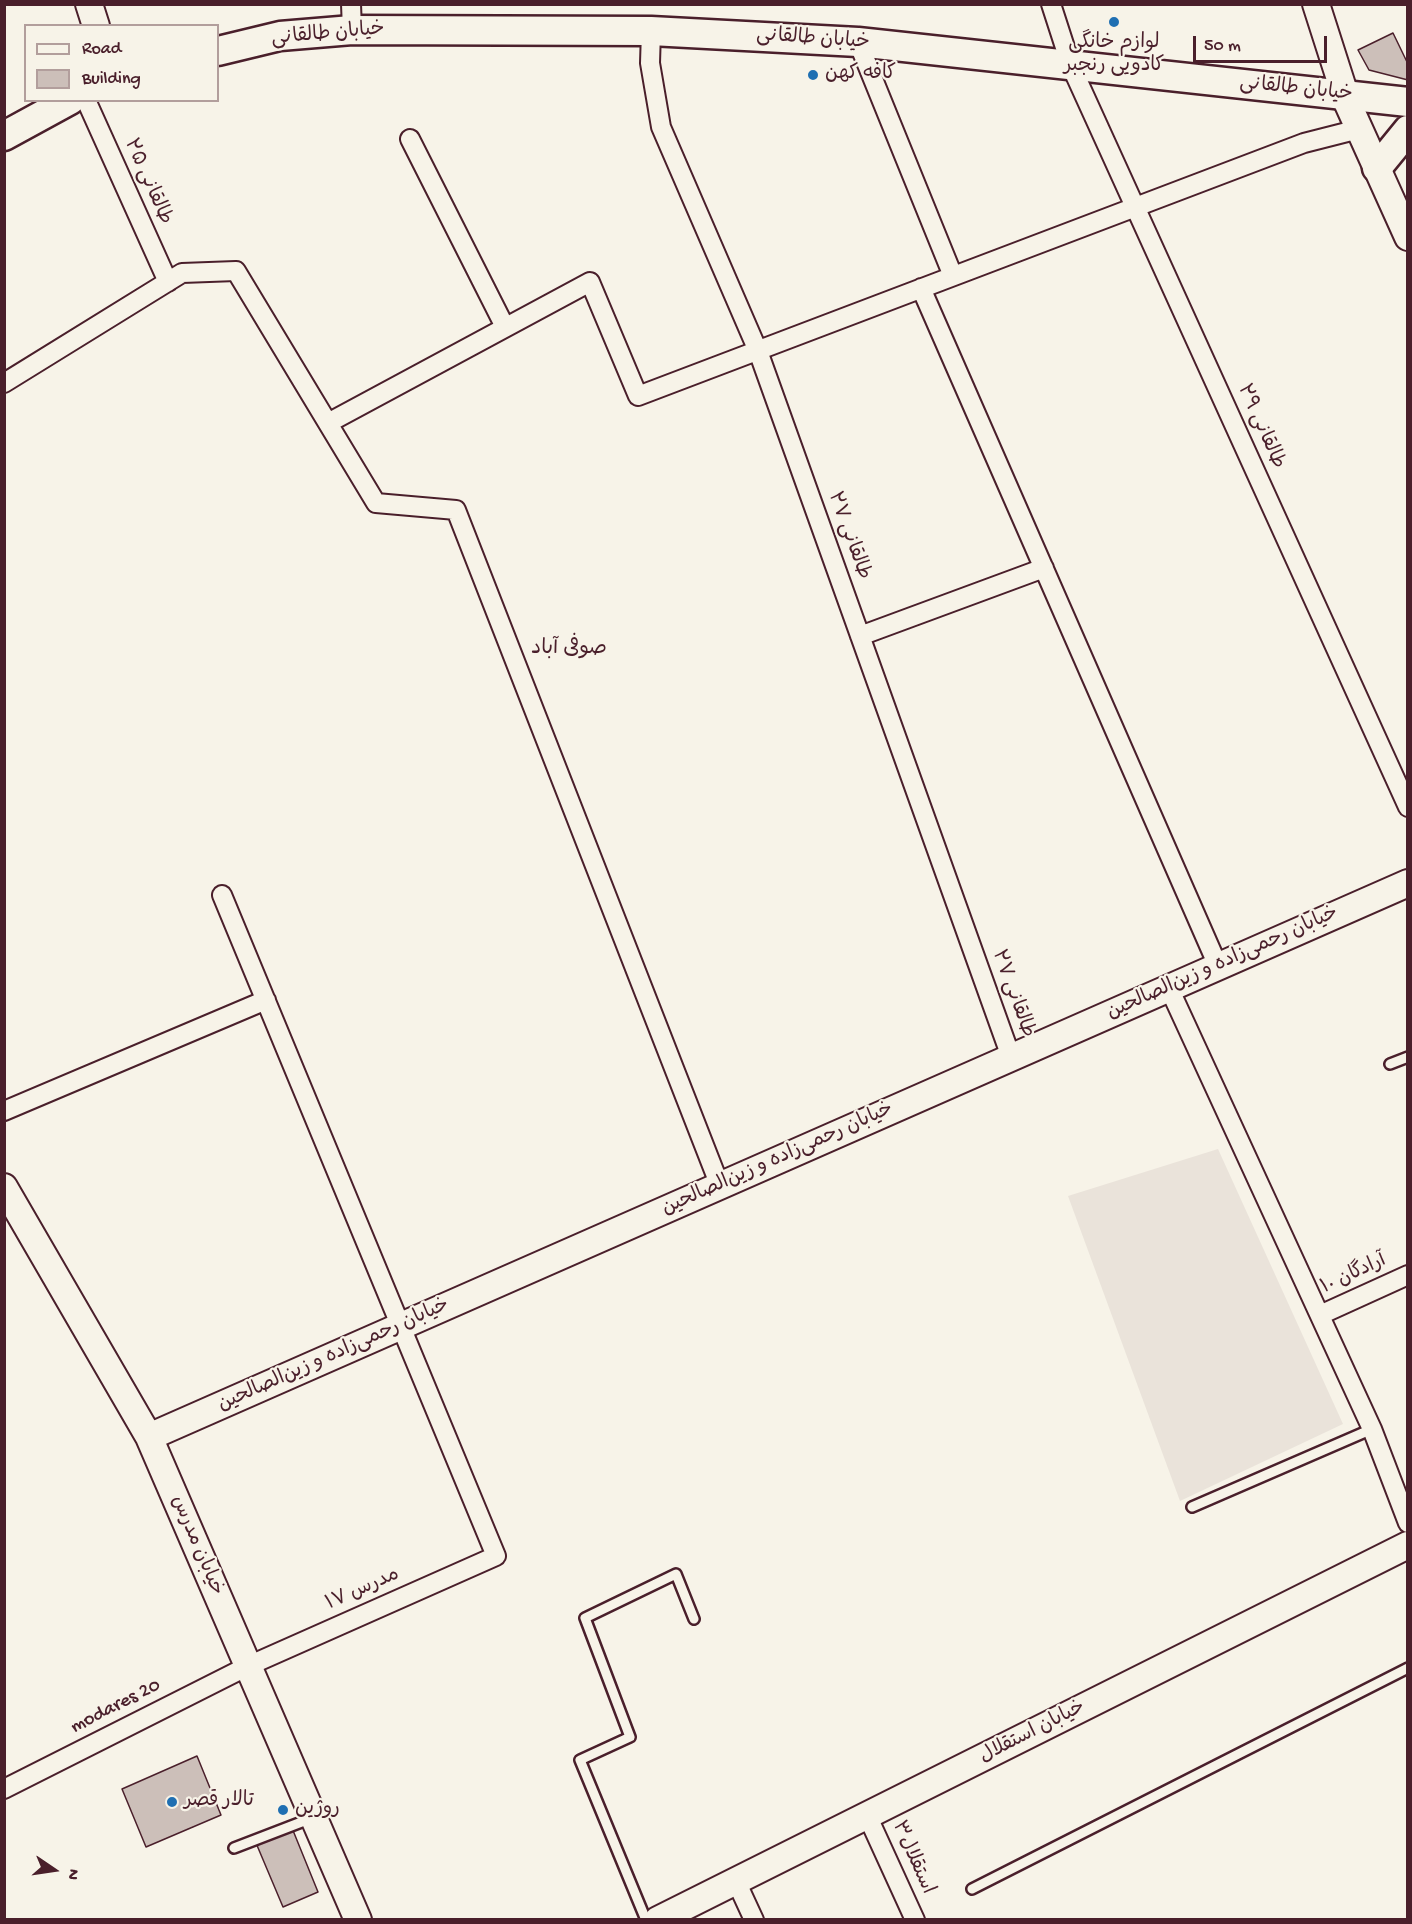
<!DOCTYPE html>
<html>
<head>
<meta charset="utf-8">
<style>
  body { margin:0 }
  #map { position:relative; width:1412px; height:1924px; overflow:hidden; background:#f7f3e8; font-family:"Gochi Hand",sans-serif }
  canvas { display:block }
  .frame { position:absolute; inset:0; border:6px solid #4a1f2b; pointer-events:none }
  .legend { position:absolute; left:24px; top:24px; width:195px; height:78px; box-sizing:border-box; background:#f7f3e8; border:2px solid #b29e9c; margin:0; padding:8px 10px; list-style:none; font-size:18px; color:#4a1f2b }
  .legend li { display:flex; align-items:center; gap:12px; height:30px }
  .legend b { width:30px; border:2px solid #b29e9c }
  .north { position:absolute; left:24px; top:1840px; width:60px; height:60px; -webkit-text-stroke:4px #f7f3e8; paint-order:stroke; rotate:103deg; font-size:16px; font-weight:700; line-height:24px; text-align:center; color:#4a1f2b }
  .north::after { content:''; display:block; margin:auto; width:21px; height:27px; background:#4a1f2b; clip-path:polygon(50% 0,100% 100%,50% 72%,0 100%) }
  .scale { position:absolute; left:1193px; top:36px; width:134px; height:27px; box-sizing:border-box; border:3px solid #4a1f2b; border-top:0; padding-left:8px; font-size:18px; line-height:21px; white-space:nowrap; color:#4a1f2b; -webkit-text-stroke:4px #f7f3e8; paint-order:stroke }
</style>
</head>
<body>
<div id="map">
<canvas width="1412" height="1924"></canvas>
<div class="frame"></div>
<ul class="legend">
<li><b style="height:8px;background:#f7f3e8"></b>Road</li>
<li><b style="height:16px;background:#ccbfb9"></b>Building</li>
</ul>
<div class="north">N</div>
<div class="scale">50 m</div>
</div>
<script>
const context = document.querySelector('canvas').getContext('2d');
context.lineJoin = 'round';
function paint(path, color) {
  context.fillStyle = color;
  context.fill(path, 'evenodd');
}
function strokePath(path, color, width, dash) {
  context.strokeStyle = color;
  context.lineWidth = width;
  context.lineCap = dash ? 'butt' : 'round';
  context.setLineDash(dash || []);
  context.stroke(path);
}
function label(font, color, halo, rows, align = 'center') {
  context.font = font + ' "Gochi Hand","Playpen Sans Arabic",sans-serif';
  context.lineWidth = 4.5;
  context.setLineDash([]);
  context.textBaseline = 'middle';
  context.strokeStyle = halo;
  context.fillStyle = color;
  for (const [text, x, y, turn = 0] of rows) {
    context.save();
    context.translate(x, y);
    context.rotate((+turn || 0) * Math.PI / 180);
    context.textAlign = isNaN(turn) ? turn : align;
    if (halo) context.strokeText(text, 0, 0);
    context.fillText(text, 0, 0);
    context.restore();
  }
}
const built = new Path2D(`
  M1218,1149L1343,1424L1180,1501L1068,1196Z`);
const building = new Path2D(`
  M1393,33L1408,64V80L1369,70L1358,50Z
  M197,1756L221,1815L146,1847L122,1789Z
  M292,1828L318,1892L283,1907L256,1843Z`);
const lane = new Path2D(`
  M1390,1064L1408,1057
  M1192,1507L1372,1429
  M234,1848L312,1818
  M972,1889L1408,1668
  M646,1920L580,1760L630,1737L585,1618L676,1574L694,1619`);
const street = new Path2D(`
  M351,4L352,30
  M1051,4L1071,66L1408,807
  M651,31L650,63L661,127L758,351L1011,1057
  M858,42L953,276
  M86,100L168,282
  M410,139L505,327
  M921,288L1218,966
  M4,383L182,273L236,271L376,503L456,510L720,1186
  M328,423L590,282L638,396L1304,143L1359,129
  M860,636L1044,568
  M1169,988L1372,1429L1408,1523
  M4,1111L266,1000
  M1320,1315L1408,1275
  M4,1789L248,1666L496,1556L222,895
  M867,1815L915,1920
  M736,1881L754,1920`);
const secondary = new Path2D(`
  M89,4L96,26
  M1316,4L1348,104L1408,237
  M4,1187L149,1437L358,1920
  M149,1437L1408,883
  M658,1920L1408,1545`);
const primary = new Path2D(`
  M218,51L280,36L352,30L651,31L858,42L1408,102
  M4,136L70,100
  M1377,168L1408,130`);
const markers = [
  [1114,22,6,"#1f6fb2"],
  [813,75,6,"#1f6fb2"],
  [172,1802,6,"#1f6fb2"],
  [283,1810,6,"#1f6fb2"]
];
const streetNames = [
  ["خیابان طالقانی",328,35,-5],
  ["خیابان طالقانی",813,40,4],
  ["خیابان طالقانی",1296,90,6],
  ["طالقانی ۲۵",147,182,66],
  ["طالقانی ۲۹",1260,427,66],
  ["طالقانی ۲۷",848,536,70],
  ["خیابان رحمی‌زاده و زین‌الصالحین",1223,964,-24],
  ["طالقانی ۲۷",1012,994,70],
  ["خیابان رحمی‌زاده و زین‌الصالحین",778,1160,-24],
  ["آرادگان ۱۰",1354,1275,-25],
  ["خیابان رحمی‌زاده و زین‌الصالحین",334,1356,-24],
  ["خیابان مدرس",196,1546,67],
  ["مدرس ۱۷",363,1590,-24],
  ["modares 20",116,1707,-27],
  ["خیابان استقلال",1033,1733,-27],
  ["استقلال۳",912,1858,66]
];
const poiNames = [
  ["لوازم خانگی",1114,44,"center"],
  ["کادویی رنجبر",1114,67,"center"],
  ["کافه کهن",825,75],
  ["تالار قصر",184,1802],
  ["روژین",295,1810]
];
const neighbourhoodNames = [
  ["صوفی آباد",569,650]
];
paint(built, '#eae3da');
paint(building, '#ccbfb9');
strokePath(building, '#4a1f2b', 1.5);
strokePath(lane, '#4a1f2b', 14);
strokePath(street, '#4a1f2b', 22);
strokePath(secondary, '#4a1f2b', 30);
strokePath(primary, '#4a1f2b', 33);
strokePath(lane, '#f7f3e8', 9);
strokePath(street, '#f7f3e8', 18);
strokePath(secondary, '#f7f3e8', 26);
strokePath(primary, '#f7f3e8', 28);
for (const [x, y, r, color] of markers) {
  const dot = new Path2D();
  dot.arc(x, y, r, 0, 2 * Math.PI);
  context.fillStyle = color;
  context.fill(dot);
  strokePath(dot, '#f7f3e8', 2);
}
label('20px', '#4a1f2b', '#f7f3e8', streetNames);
label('20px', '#4a1f2b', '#f7f3e8', poiNames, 'left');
label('21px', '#4a1f2b', '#f7f3e8', neighbourhoodNames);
</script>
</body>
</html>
